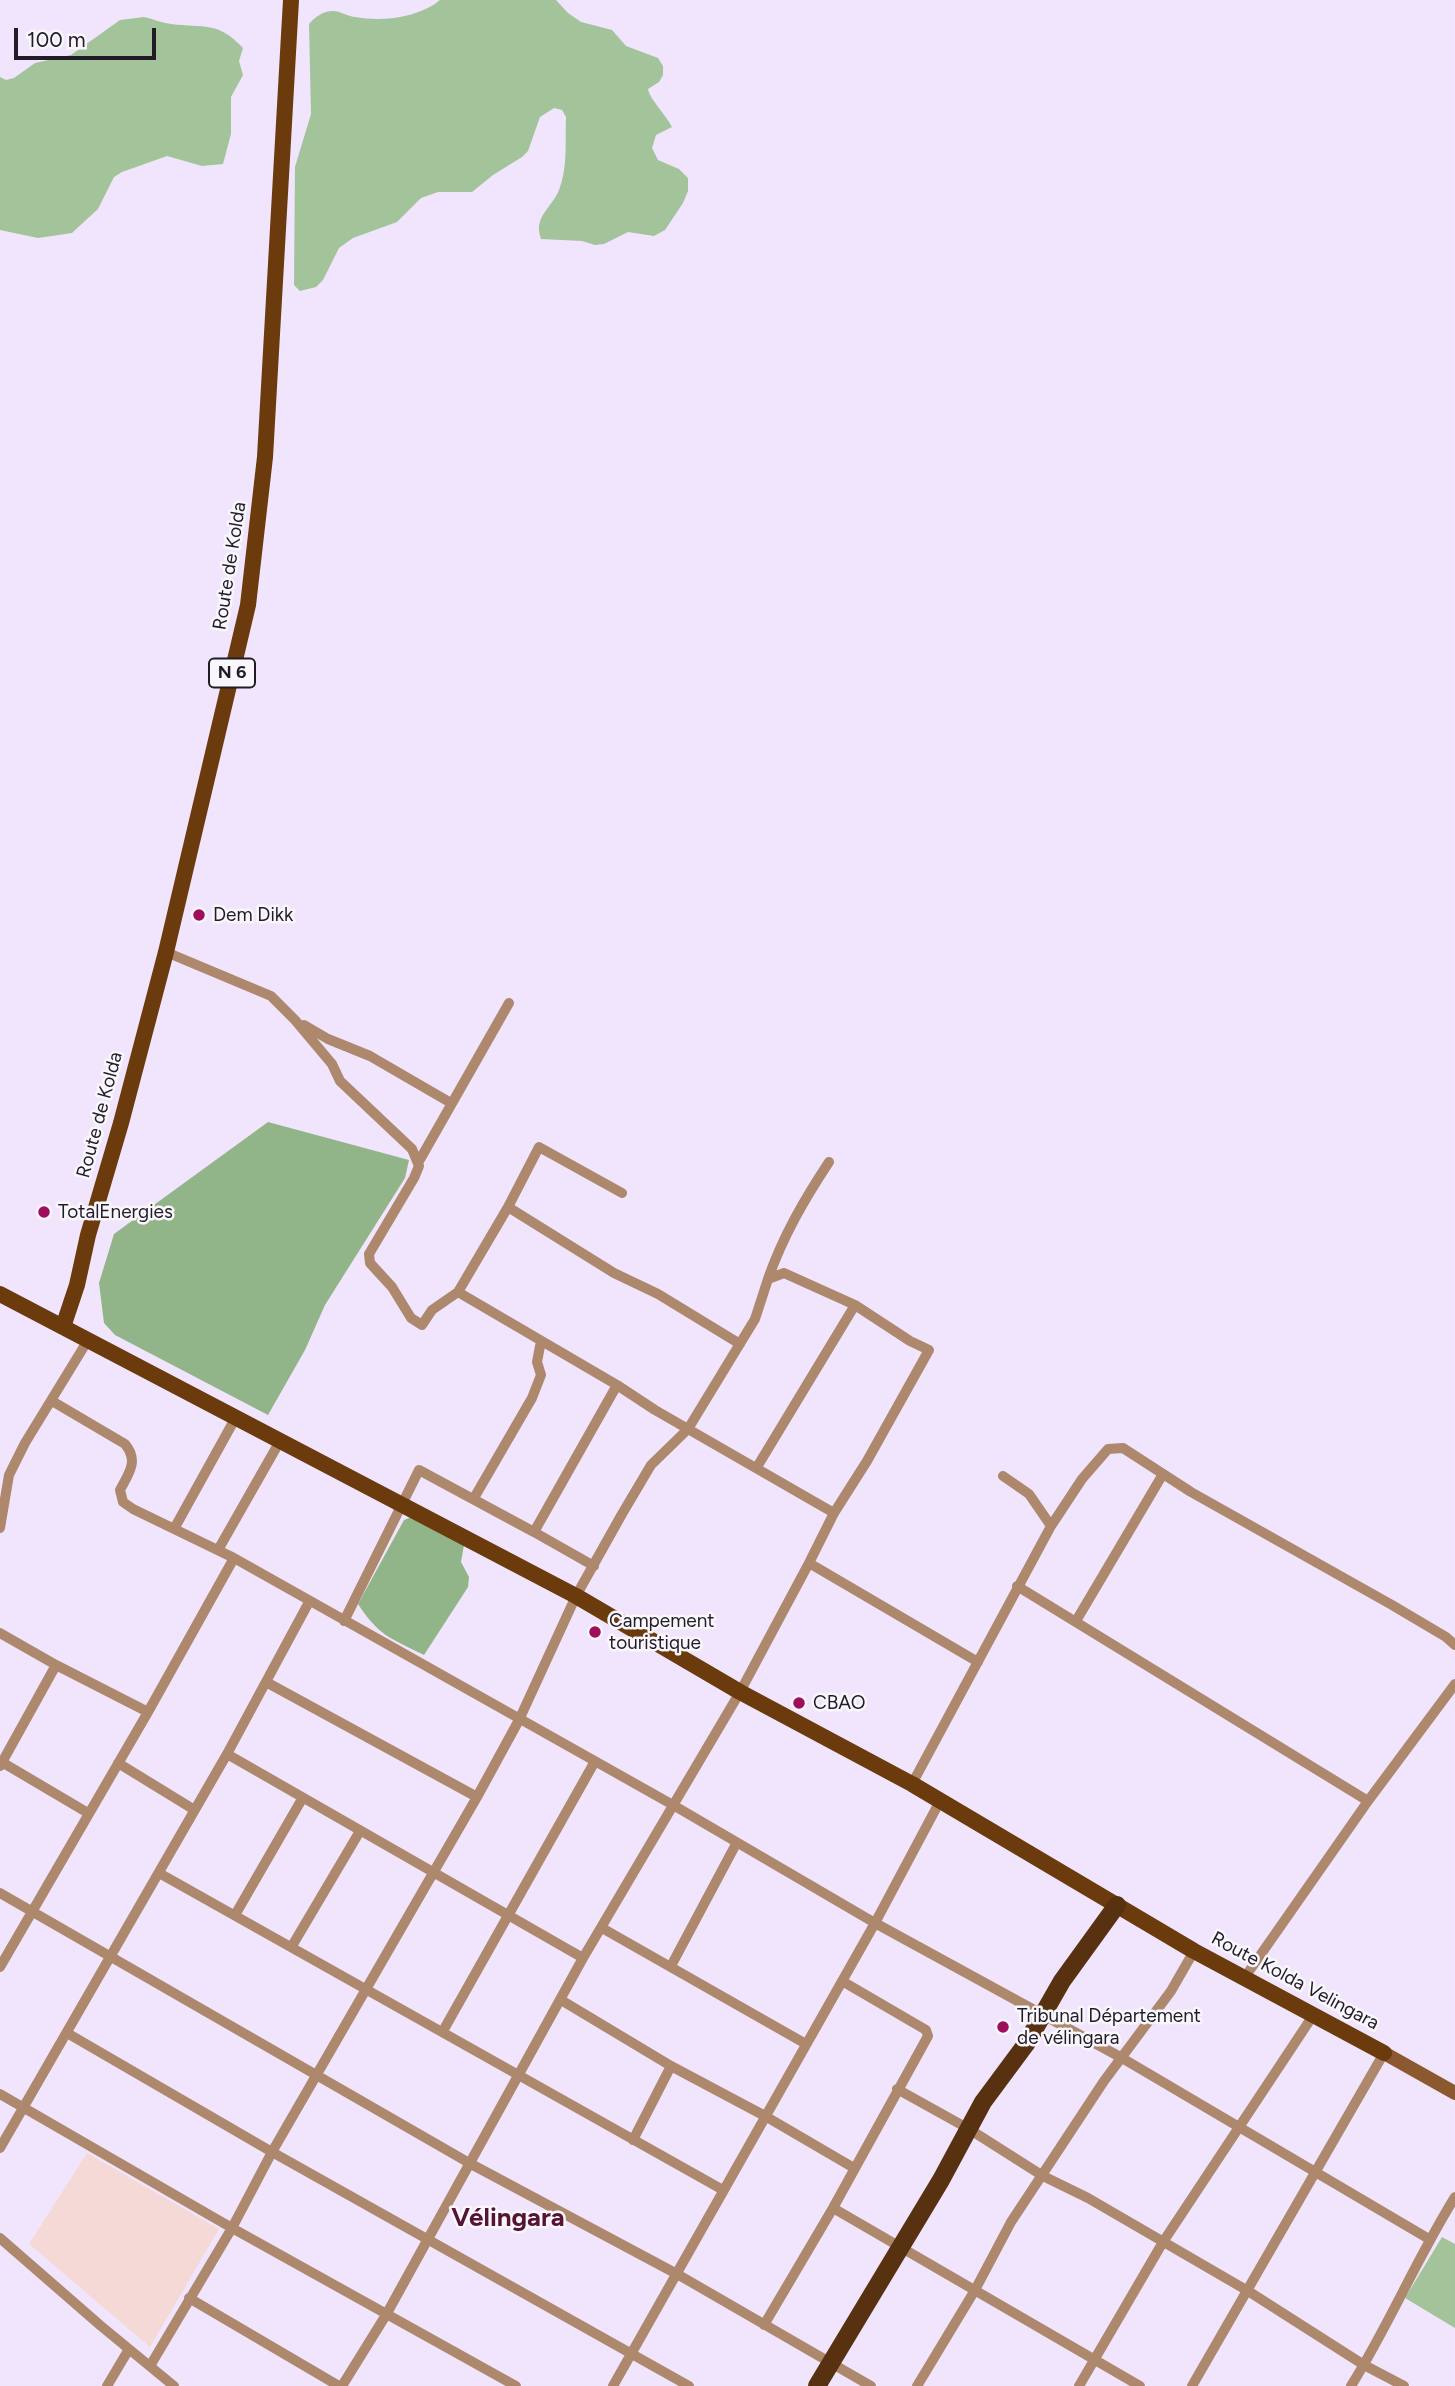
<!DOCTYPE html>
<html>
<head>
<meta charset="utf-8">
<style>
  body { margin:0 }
  #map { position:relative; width:1455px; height:2386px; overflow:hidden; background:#f0e5fc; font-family:Figtree,sans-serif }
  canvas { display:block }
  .scale { position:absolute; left:14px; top:28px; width:142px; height:32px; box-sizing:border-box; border:4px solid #211c27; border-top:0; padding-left:9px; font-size:21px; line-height:24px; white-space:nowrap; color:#211c27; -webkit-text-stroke:5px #f9f6fc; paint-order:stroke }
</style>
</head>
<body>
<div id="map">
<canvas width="1455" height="2386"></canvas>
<div class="scale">100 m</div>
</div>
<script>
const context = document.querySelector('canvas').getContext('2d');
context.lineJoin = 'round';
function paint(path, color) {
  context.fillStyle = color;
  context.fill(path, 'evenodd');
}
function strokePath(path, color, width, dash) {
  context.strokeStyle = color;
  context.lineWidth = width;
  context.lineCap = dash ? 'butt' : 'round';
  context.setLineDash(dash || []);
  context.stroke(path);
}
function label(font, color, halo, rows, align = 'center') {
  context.font = font + ' Figtree,sans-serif';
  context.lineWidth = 5;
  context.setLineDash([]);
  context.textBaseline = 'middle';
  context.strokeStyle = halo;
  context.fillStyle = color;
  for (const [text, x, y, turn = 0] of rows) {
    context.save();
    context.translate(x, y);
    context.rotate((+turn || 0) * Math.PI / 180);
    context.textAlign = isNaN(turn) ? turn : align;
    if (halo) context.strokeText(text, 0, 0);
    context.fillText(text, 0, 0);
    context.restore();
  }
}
const industrial = new Path2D(`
  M87,2153L219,2229L150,2347L29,2244Z`);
const green = new Path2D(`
  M440,0H556L568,13L581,22L612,30L626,46L658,58L663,66V75L659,82L648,89C649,98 666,115 672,127L656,135L652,148L658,160L679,169L688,178V191L683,203L665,230L654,236L628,232L604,244L595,245L582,241L541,239C533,217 551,209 559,190C568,168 565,140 566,117L562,110L554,108L540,117L528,151L522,157L493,175L472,192H438L421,198L397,222L353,238L339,248L323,280L316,287L300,291L294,285L295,167L311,114L309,24C315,17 323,11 333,11C340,11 347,16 355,17C381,22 419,18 440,0Z
  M144,17C153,19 162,23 171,24C204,28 218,21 243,48L239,61L243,75L231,97V134L223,164L202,166L167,156L122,172L114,177L98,209L72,233L38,238L0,230V77L6,80L14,78L35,63L71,55L120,20Z
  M1442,2237L1455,2244V2328L1405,2298Z`);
const forest = new Path2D(`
  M268,1122L409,1160L405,1178L325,1305L305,1350L268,1415L115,1335L104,1323L99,1283L114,1234Z
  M411,1517L464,1545L461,1562L469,1577L468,1587L424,1655C390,1638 379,1636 358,1604L404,1520Z`);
const minor = new Path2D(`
  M166,952L271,996L295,1020L332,1064L340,1081L412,1149L419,1166L414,1178L369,1254L370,1263L392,1287L411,1318L422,1325L432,1310L458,1292L508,1207L539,1147L622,1193
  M304,1025L328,1039L370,1056L451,1103
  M418,1163L509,1003
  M508,1207L614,1273L658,1294L740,1344
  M768,1279C783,1236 804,1200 829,1162
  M617,1385L655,1410L834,1513
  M52,1401L125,1444C139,1461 129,1473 120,1490L123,1502L133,1509L234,1558L673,1805L875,1923L1122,2058L1429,2239
  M1003,1476L1029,1494L1051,1526
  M474,1498L532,1398L541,1375L537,1362L541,1341
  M0,1528L9,1475L25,1443L88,1340
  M174,1529L236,1417
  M534,1532L594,1566
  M218,1550L280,1441
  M809,1563L978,1662
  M1017,1586L1368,1801
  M344,1621L419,1470L534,1532L617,1385L458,1292
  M1076,1621L1163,1474
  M0,1633L56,1665L148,1712
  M266,1682L477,1797
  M227,1754L583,1958
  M0,1761L88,1813
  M118,1763L193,1809
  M0,1766L56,1665
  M912,1784L1051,1526L1082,1479L1108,1449L1123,1448L1191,1492L1392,1605L1446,1637L1455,1645
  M159,1873L723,2190
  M0,1893L471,2164L677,2274L871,2386
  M235,1915L302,1799
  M602,1928L806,2044
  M292,1946L360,1831
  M671,1966L736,1844
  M0,1967L148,1712L234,1558
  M1245,1977L1368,1801L1455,1684
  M561,2000L671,2066L765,2116L854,2168
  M443,2031L594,1763
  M67,2033L272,2152L689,2386
  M897,2089L969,2129L1043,2176L1088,2198L1248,2291L1364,2365L1404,2386
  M0,2094L232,2228L516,2386
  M633,2140L671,2066
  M0,2148L227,1754L309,1602
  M833,2208L1140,2386
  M0,2238L101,2326L174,2386
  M189,2298L339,2386
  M764,2325L833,2208L928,2036L926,2030L842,1981
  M150,2366L232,2228L272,2152L477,1797L519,1720L576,1596L622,1514L651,1465L688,1429L755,1319L768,1279L784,1273L855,1305L757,1467
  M107,2386L129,2349
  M342,2386L386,2315L583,1958L740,1692L809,1563L834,1513L867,1461L929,1350L910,1341L855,1305
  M613,2386L875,1923L940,1801
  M917,2386L975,2290L1011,2222L1104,2081L1171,1991L1194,1951
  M1079,2386L1163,2242L1314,2014
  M1192,2386L1384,2053
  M1351,2386C1389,2325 1417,2258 1455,2197`);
const secondary = new Path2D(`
  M1384,2053L1455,2093`);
const primary = new Path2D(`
  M0,1294L576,1596L740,1692L912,1784L1194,1951L1384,2053
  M63,1327L77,1285L88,1235L121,1123L166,952L248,605L265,457L291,0`);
const trunk = new Path2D(`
  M817,2386L941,2180L983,2102L1026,2044L1062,1981L1117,1905`);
const markers = [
  [199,915,7,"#9e0e5a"],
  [44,1212,7,"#9e0e5a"],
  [595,1632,7,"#9e0e5a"],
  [799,1703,7,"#9e0e5a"],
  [1003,2027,7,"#9e0e5a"]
];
const shields = [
  [232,673,46]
];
const shieldNames = [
  ["N 6",232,673]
];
const streetNames = [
  ["Route de Kolda",230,566,-81],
  ["Route de Kolda",100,1115,-75],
  ["Route Kolda Velingara",1295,1981,28]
];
const poiNames = [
  ["Dem Dikk",213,915],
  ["TotalEnergies",58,1212],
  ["Campement",609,1621],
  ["touristique",609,1643],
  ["CBAO",813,1703],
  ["Tribunal Département",1017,2016],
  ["de vélingara",1017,2038]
];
const districtNames = [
  ["Vélingara",508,2218]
];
paint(industrial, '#f4d9d6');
paint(green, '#a3c39a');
paint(forest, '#92b489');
strokePath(minor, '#ad886d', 10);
strokePath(secondary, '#8c582f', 14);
strokePath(primary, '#6b3a0d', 16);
strokePath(trunk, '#583110', 18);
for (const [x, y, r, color] of markers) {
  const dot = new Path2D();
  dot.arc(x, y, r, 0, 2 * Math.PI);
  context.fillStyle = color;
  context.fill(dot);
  strokePath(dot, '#f9f6fc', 2.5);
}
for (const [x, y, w] of shields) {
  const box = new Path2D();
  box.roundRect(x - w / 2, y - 14.5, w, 29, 5);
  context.fillStyle = '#f9f6fc';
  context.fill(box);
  strokePath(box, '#211c27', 2);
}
label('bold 18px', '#211c27', null, shieldNames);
label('19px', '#211c27', '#f9f6fc', streetNames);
label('19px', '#211c27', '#f9f6fc', poiNames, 'left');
label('bold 26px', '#551431', '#f9f6fc', districtNames);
</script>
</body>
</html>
